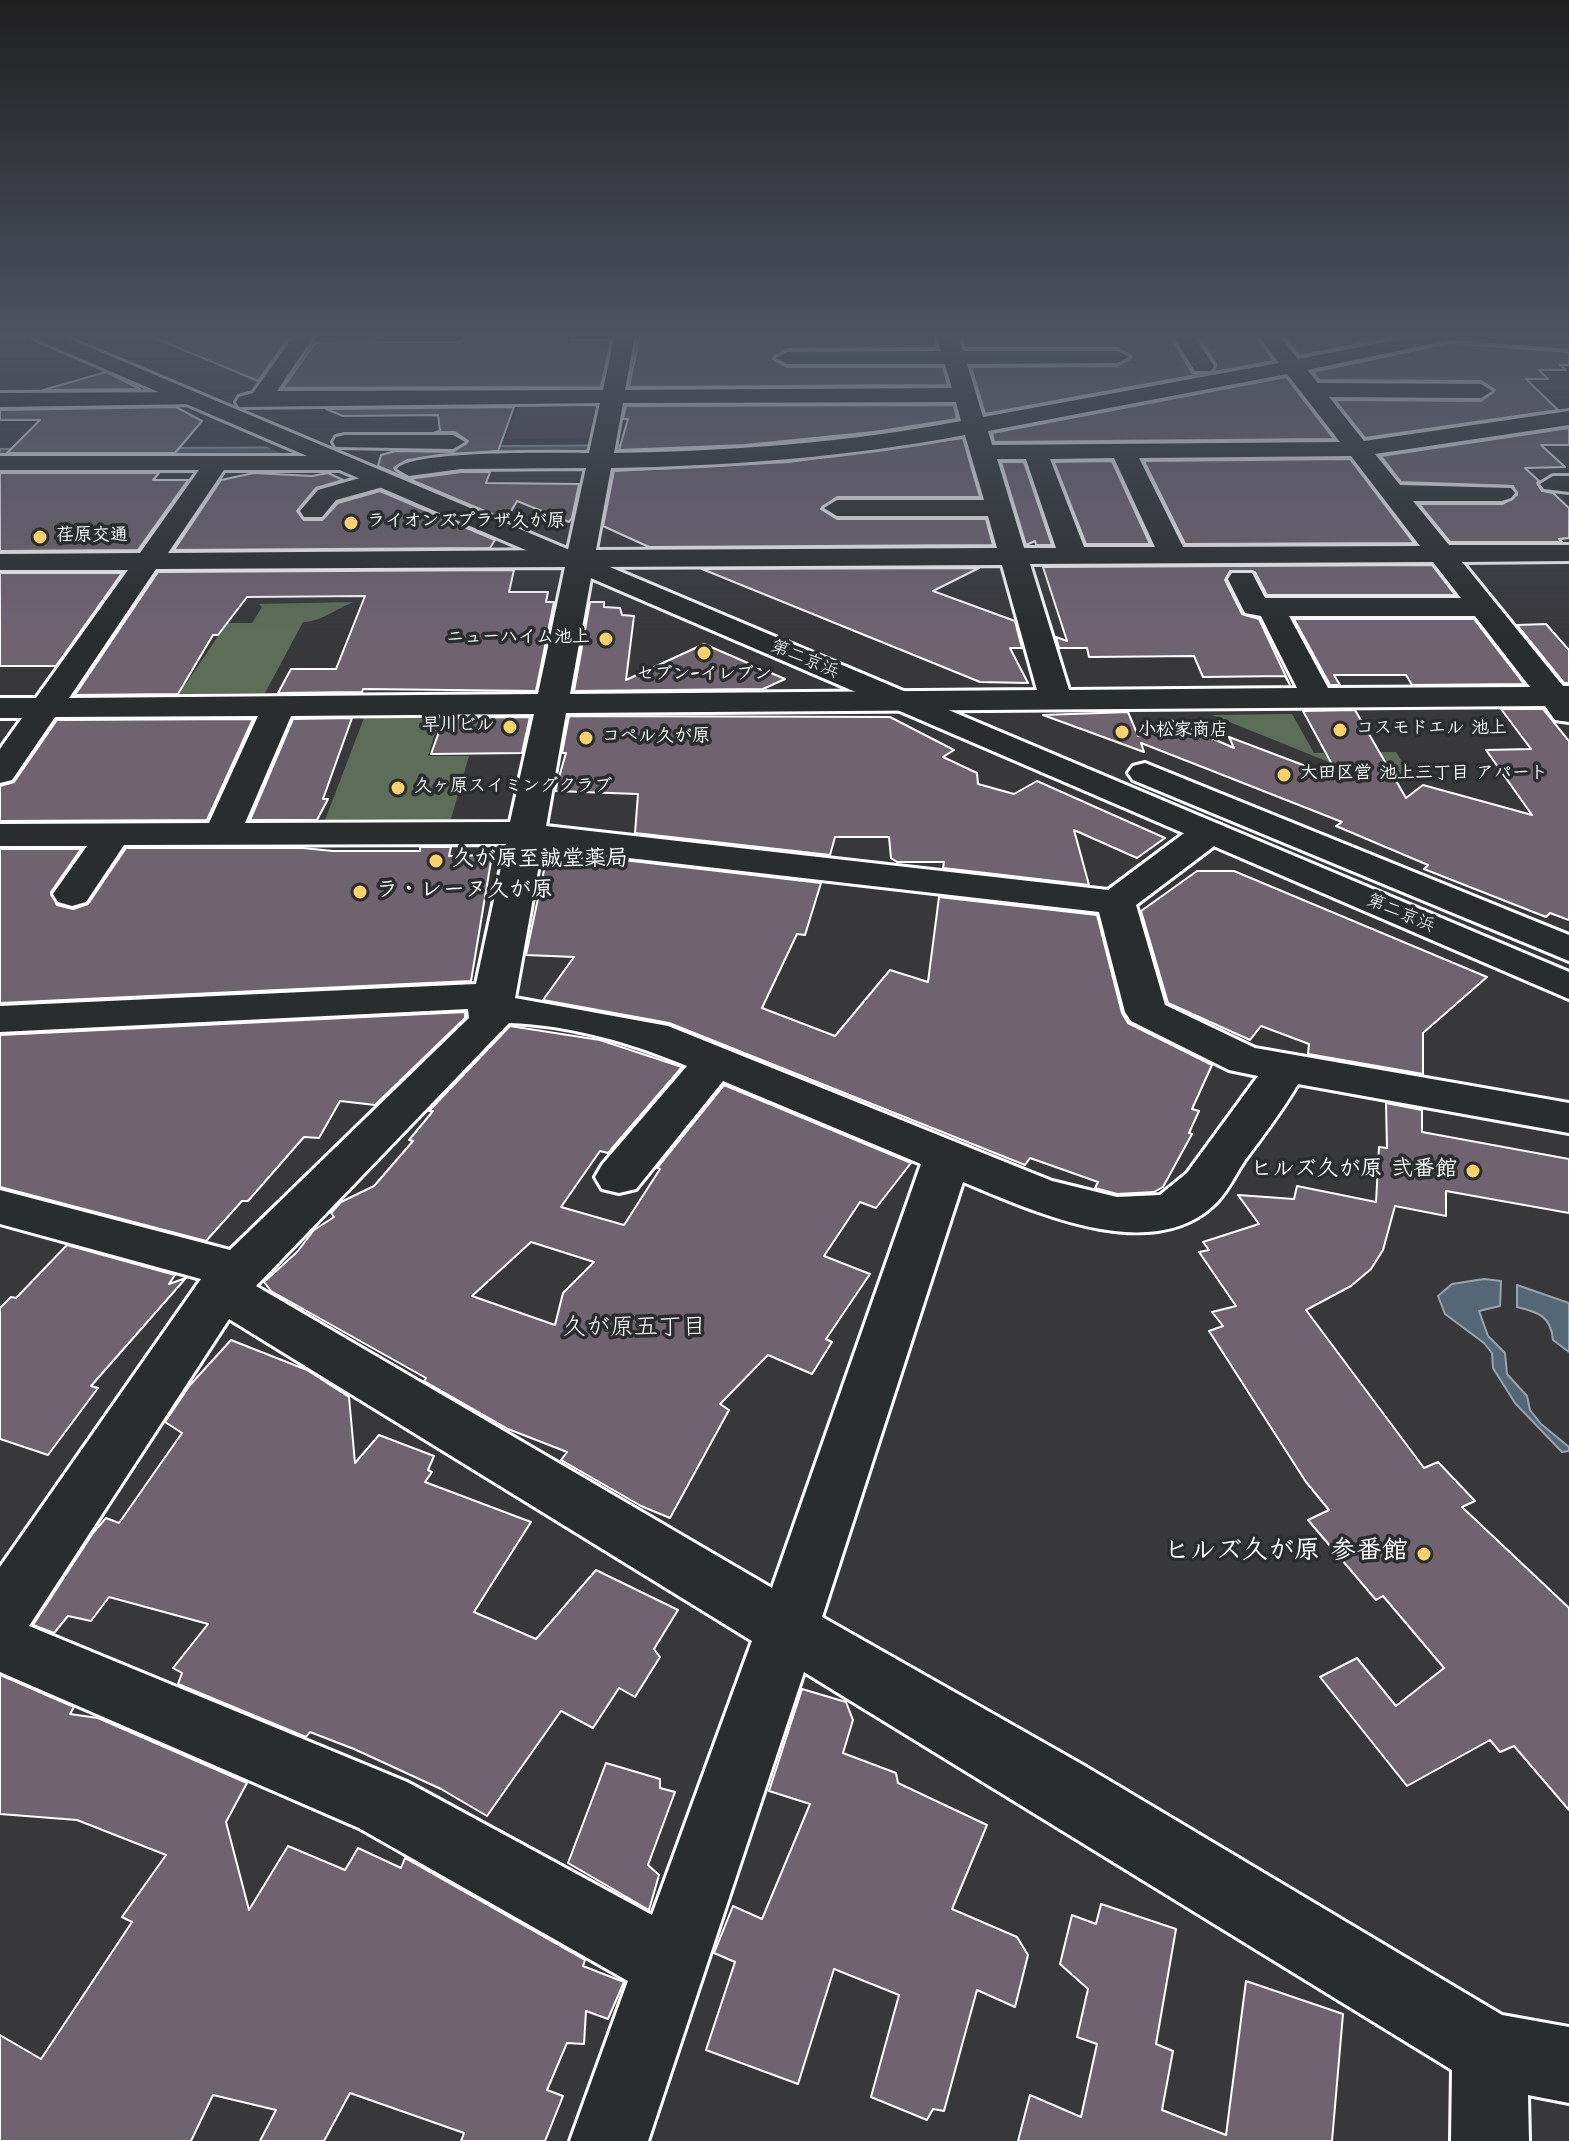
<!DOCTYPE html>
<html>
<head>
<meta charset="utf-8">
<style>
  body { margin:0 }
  canvas { display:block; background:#38383b }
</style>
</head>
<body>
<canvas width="1569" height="2141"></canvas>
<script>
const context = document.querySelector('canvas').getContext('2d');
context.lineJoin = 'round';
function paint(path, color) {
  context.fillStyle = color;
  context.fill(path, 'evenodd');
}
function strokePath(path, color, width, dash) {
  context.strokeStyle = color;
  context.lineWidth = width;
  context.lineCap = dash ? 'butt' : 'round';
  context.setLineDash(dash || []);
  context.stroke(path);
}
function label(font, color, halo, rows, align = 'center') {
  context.font = font + ' Kalam,"Klee One",sans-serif';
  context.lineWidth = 7;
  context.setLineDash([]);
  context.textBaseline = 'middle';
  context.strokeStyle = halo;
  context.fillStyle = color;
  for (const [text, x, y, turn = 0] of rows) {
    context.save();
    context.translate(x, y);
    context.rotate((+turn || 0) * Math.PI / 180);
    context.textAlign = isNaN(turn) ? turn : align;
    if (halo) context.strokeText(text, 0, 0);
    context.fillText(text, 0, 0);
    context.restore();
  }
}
const built = new Path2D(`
  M520,401H605L595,438L506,439Z`);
const green = new Path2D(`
  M354,602C334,609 324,621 303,622L265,693L179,694L227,623H252L262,607L259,604Z
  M1292,714L1314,753L1396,752L1408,772L1386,785L1212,715Z
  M440,717L428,756H469L451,819L325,820L364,718Z`);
const water = new Path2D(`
  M1388,334H1438L895,438L643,457H0V449L675,445L899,425Z
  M1484,1279L1501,1281L1500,1306L1479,1311L1488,1336L1505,1353L1507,1374L1527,1396L1530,1410L1541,1424L1569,1447V1451L1562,1452L1515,1403L1493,1368L1492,1353L1484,1343L1445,1314L1438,1296L1452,1284Z
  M1517,1285L1569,1303V1352L1553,1340C1551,1316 1538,1312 1517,1307Z`);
const pier = new Path2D(`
  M381,444L416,460H296L263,445Z`);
const building = new Path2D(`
  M145,334H277L286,341L258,381Z
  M465,334H574L572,340H611L601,387L283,388L315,343L460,342Z
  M640,334H934L937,348L787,349L773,359L787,367H943L948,385L629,387Z
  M960,334H1169L1192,373L1202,374L985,414L971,367L1118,366L1132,356L1118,348H965Z
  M1196,334H1254L1274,361L1214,372L1216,364Z
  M1282,334H1410L1299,356Z
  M1450,343L1569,352V365H1560L1566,370H1539L1548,379H1526L1558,410L1365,438L1335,400L1481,401L1495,390L1481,381L1319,380L1313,372Z
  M106,372L140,389L43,390Z
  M1286,377L1334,439L994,442L992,433Z
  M954,405L957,419L874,432L745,445L619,450L628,419H623L626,406Z
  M176,407L202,421L175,453H7L40,420H0V410Z
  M514,407L498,451L407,460L394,468L406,478L378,466L381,455L395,451L453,452L468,441L455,432H435L440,431L438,415L343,416L326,409Z
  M1569,428V445H1541L1565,467L1525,468L1539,481L1537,483L1542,491L1553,493L1569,508V538L1559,539L1562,542H1450L1419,504H1503L1517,495L1513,486L1401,482L1381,456Z
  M963,438L980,497H837L821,509L837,519H986L993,545L649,547L603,526L614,471L789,462Z
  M1350,459L1414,543L1185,544L1144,461Z
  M1112,461L1150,544H1086L1054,462Z
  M1001,462H1024L1052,545H1036L1035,541L1026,545Z
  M461,472H490L486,483L579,484L572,518L569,522L517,501L506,520L409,479Z
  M0,473H159L153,480H188L138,550L0,551Z
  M254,473L312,476L328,473L343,480L316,488L297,511L304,520H322L338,503L380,491L495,540L490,548L174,550L221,480Z
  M1432,565L1455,595H1267L1255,572L1230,571L1225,580L1242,614L1259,619L1290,685L1285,676L1203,677L1194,656L1089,657L1087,648H1059L1056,637L1067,641L1043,567Z
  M979,568L933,591L1015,621L1022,648H1010L1028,683L980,682L702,569Z
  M514,570L509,592H548L546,602H554L536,691L363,689L362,692L278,693L291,669H336L365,596L247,597L218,635H213L178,694L75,695L158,572Z
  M0,573H122L56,666H0Z
  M590,602H604V607L620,608L622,615L634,616L626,680L704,644L785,679L763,689L574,691Z
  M1294,619H1474L1524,684L1412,685L1406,675H1334L1340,685H1330Z
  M1546,624L1569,650V683H1564L1517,625Z
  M1501,709H1543L1569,741V920L1550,913L1546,917L1424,869L1428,865L1336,826L1342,822L1210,770L1141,743L1144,752L1043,715L1128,712L1138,736L1168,719L1234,748L1229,737L1340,779L1303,711L1355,710L1406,798L1423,785L1532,815L1486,750L1531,749Z
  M569,716L890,717L954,750L943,757L977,773L978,784L1014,794L1037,781L1165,838L1137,858L1074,830L1089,885L943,868L944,862H897L891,858L889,837H835L830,855L635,833L638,794L555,791L566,753H562Z
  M530,717L522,753L431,754L444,718Z
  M352,718L323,799H328L317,820H250L293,719Z
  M253,719L207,820L0,821V786L14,782L57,720Z
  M420,847H451L449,856L492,855L471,981L0,1003V849H81L51,892L57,905L73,909L88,904L126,848H303L333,851H420Z
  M547,856L632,861L821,883L805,935L797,934L762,1008L835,1036L890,970L928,982L939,897L1097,915L1122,1013L1128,1023L1212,1065L1192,1109L1199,1111L1189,1133L1192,1134L1163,1187L1154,1192L1117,1194L1095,1188L1098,1182L1030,1158L1025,1165L669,1023L543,1000L574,957L526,955Z
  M1197,871H1234L1487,977L1423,1033V1074L1308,1054L1309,1044L1261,1026L1250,1040L1168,1003L1141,911Z
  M465,1012V1018L375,1105L340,1101L319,1138L304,1137L248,1201H242L206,1241L0,1187V1035Z
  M510,1026L600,1040L682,1067L608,1153L600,1151L561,1207L624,1225L660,1169L657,1168L724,1085L911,1163L876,1208L860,1202L824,1256L870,1274L826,1339L832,1342L812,1374L768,1355L720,1404L729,1410L670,1518L641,1506L561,1460L567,1452L508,1429L424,1381L426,1378L271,1291L264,1282L297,1252L314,1230L334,1217L331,1213L341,1202L374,1186L413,1141L409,1140L433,1111H429ZM531,1242L594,1262L563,1293L555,1325L472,1296Z
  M1386,1103L1422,1110V1132L1569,1159V1213L1446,1191V1216L1395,1206L1383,1250L1371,1269L1351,1286L1306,1310L1424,1468L1438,1462L1475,1501L1462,1507L1569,1608V1810L1514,1746L1500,1752L1490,1740L1407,1786L1320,1677L1357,1658L1396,1706L1444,1668L1383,1596L1376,1600L1308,1520L1329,1510L1306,1482L1209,1331L1223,1326L1212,1312L1236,1306L1199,1252L1209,1250L1203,1242L1259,1224L1238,1195L1294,1199L1297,1186L1376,1202L1379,1147L1387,1148Z
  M67,1245L175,1275L169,1284L186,1278L91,1386L98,1388L48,1455L0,1439V1308L11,1297L16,1298Z
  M231,1340L307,1370L349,1397L355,1463L379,1435L434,1456L428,1470L432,1472L425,1482L531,1522L474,1612L536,1639L596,1570L678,1610L654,1649L660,1657L635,1697L619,1688L593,1728L561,1711L487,1816L441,1789L354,1749L310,1732L306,1737L178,1684L182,1673L173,1668L208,1624L109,1597L91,1621L68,1616L54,1633L33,1625L93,1533L106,1518L119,1523L182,1433L165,1422L190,1385Z
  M0,1675L74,1707L70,1714L98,1718L247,1783L226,1822L249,1910L288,1846L345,1870L358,1848L401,1868L405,1858L585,1960L583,1966L624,1982L608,2019L586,2011L584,2044L567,2043L547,2090L563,2096L545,2141H461L464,2133L350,2093L324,2141H260L276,2110L213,2095L191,2141H0V2035L41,2059L132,1922L122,1917L166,1855L77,1820L0,1814Z
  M802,1689L846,1702L853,1720L843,1753L896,1773L898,1783L987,1825L952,1909L1017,1937L1028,1955L1015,2007L977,1990L944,2111L933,2109L927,2120L871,2097L899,1995L834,1969L798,2084L706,2050L735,1962L714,1953L733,1906L762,1919L810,1804L769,1791Z
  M606,1763L660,1779V1788L675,1792L648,1865L659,1875L649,1910L568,1863Z
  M1101,1904L1176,1929L1156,2044L1173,2051L1162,2110L1226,2135L1246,1981L1343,2014L1332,2141H1018L1030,2095L1081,2117L1097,2044L1077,2037L1088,1989L1060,1964L1072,1915L1096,1924Z`);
const minor = new Path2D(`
  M295,334H315L277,391L603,390L615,334H635L625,390L952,388L945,364H787L776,358L787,352L941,351L937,334H957L963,351H1118L1129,357L1118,363L967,364L983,417L1279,363L1257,334H1278L1298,359L1426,334L1569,337V349L1450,340L1307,370L1318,383L1481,384L1492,391L1481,398L1329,397L1364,441L1569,411V425L1375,454L1400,485L1511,488L1515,493L1511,498L1502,501H1413L1449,545H1569V561L1462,562L1563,686H1569V722L1555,720L1545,706L566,713L546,826L1108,890L1195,825L1208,822L1221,825L1226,833L1221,841L1136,905L1165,1005L1255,1048L1569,1103V1133L1298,1084C1282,1111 1264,1135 1245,1160C1235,1175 1227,1193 1214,1205C1149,1266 1031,1210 963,1182L822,1617L1083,1765L1502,2015L1569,2027V2103L1528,2095L1529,2141H1451L1452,2070L804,1672L648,2141H570L628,1981L359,1828L0,1672V1567L201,1279L0,1224V1190L230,1250L469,1018L468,1009L0,1032V1006L476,984L506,844L124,845L86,902L72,906L58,902L53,894L87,846H0V824L209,823L258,716L55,717L12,780L0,783V749L22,718H0V698H36L128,570H0V554L140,553L199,470H0V456H339L351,463L339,470H224L168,553L568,550L586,468L461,469L409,476L397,469C410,450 559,453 589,453L600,403L239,407L236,402L239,397L253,393ZM1287,374L1340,442L992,445L988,431ZM956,402L961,421C846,443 731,451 614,453L623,403ZM965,435L984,500H837L824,508L837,516H988L997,548L596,550L611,468C730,466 848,457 965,435ZM1351,456L1420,546L1183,547L1139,458ZM1114,458L1155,547H1084L1050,459ZM997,459H1026L1056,548H1024ZM1433,562L1461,598H1265L1252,573H1232L1228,579L1245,613L1261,616L1297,688L1069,690L1030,564ZM1002,565L1037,690L570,694L593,567ZM565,567L538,694L69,698L156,569ZM1289,616H1475L1530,687L1328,688ZM534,714L510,822L245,823L291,716ZM542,848L1099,912L1125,1012L1131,1021L1229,1070L1258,1076L1187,1173L1160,1195L1117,1197L1052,1181L668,1026L515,998ZM509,1023C570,1025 632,1043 687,1066L602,1165L595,1177L602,1189L619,1193L636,1189L723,1081L921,1164L772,1588L256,1286ZM229,1319L752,1641L652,1915L407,1782L29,1626Z
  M1172,334H1192L1214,366L1211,371H1195Z
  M193,392L204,399L201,404L0,407V393Z
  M345,435H453L465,442L453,449L336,447L333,442L336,437Z
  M381,472L390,475L394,480L390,485L336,500L322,517H304L300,511L318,490Z
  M1553,476H1569V492L1544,489L1540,484Z`);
const highway = new Path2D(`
  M30,334H58L1569,972V999L33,338Z
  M1145,763L1569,935V961L1133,780L1128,773L1133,766Z`);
const markers = [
  [351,523,8,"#ffd166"],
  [40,537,8,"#ffd166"],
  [606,639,8,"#ffd166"],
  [704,653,8,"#ffd166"],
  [510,727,8,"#ffd166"],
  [1340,730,8,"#ffd166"],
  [1122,732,8,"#ffd166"],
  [586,738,8,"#ffd166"],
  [1284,775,8,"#ffd166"],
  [398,788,8,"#ffd166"],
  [436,861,8,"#ffd166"],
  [360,892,8,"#ffd166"],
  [1473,1171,8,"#ffd166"],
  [1424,1554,8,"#ffd166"]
];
const farPoinames = [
  ["ライオンズプラザ久が原",367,523],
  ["荏原交通",56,537],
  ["ニューハイム池上",590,639,"right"],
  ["セブン-イレブン",704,676,"center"],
  ["早川ビル",494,727,"right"],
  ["コスモドエル 池上",1356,730],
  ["小松家商店",1138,732],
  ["コペル久が原",602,738],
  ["大田区営 池上三丁目 アパート",1300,775],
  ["久ヶ原スイミングクラブ",414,788]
];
const farStreetnames = [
  ["第二京浜",804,661,23],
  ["第二京浜",1400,915,23]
];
const poiNames = [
  ["久が原至誠堂薬局",452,861],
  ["ラ・レーヌ久が原",376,892],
  ["ヒルズ久が原 弐番館",1457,1171,"right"]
];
const neighbourhoodNames = [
  ["久が原五丁目",634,1330]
];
const nearPoinames = [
  ["ヒルズ久が原 参番館",1408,1554]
];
paint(built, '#48454b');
paint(green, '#5c6e57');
paint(water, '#546777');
strokePath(water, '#98a4ad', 2);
paint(pier, '#38383b');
paint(building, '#6f6370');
strokePath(building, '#fff', 2);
strokePath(minor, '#fff', 6);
strokePath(highway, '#fff', 6);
paint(minor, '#2a2d2e');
paint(highway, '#2a2d2e');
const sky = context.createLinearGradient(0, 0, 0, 634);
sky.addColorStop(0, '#1f1f20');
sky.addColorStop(0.53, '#4d5360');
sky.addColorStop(1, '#4d536000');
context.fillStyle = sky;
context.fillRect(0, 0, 1569, 634);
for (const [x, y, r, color] of markers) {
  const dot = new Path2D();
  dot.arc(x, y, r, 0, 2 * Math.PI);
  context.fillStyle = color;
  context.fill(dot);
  strokePath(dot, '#2a2d2e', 3);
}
label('bold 18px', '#fff', '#2a2d2e', farPoinames, 'left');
label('18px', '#fff', '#2a2d2e', farStreetnames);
label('bold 22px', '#fff', '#2a2d2e', poiNames, 'left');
label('24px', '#fff', '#2a2d2e', neighbourhoodNames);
label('bold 26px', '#fff', '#2a2d2e', nearPoinames, 'right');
</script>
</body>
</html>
